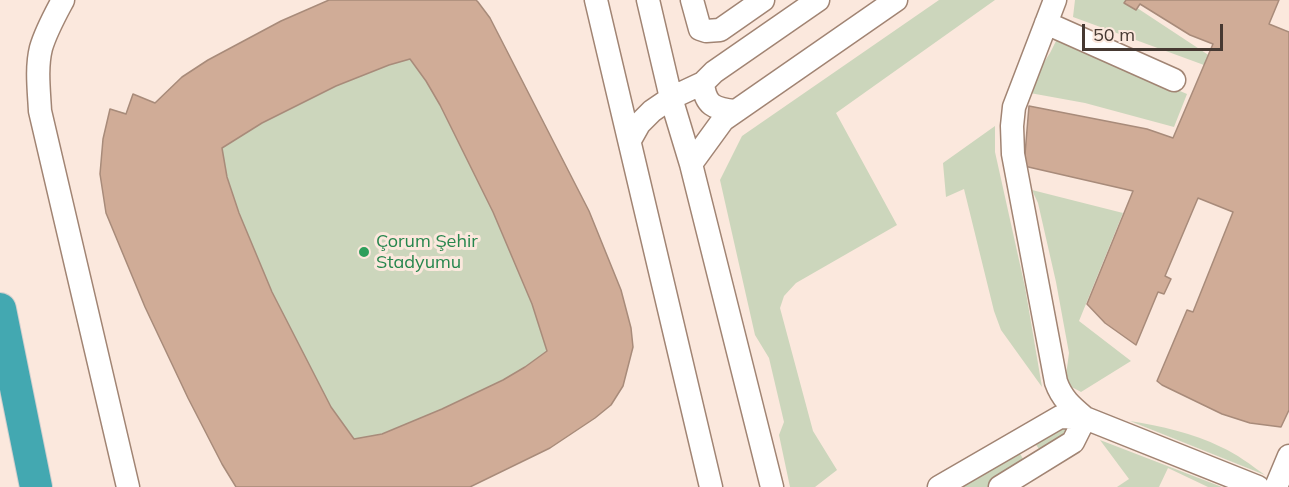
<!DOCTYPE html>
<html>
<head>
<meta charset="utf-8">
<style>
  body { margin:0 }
  #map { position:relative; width:1289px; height:487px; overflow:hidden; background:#fbe8dd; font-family:Mulish,sans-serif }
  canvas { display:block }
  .scale { position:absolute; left:1082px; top:24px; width:141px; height:27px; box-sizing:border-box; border:3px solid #463932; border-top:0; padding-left:8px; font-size:18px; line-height:21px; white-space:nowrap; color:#463932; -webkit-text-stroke:4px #fbe8dd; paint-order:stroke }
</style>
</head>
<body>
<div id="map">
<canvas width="1289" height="487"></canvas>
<div class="scale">50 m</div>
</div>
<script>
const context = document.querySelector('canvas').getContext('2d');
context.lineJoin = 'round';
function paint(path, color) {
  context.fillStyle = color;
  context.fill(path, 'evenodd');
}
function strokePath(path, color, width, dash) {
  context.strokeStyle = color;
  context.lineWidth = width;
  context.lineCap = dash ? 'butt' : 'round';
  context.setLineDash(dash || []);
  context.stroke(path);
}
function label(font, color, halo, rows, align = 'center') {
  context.font = font + ' Mulish,sans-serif';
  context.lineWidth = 6;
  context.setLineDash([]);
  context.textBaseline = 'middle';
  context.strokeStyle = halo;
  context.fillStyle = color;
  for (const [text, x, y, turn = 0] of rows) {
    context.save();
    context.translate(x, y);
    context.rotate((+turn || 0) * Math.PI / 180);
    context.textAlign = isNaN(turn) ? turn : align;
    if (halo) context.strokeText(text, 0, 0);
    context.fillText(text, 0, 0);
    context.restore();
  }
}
const green = new Path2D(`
  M939,0H995L836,113L897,225L796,283L784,296L780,308L813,431L837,470L815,487H790L779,435L784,422L769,358L755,335L720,180L742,136Z
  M1075,0H1125L1213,58L1204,65L1073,17Z
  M478,2L490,18L589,211L621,290L631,328L633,347L623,386L611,405L595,418L550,448L470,487H236L222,464L188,398L145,307L106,213L100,174L103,139L110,109L126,113L133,94L155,103L182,77L208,60Z
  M1057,39L1187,94L1174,127L1085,103L1030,93L1039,70L1050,53Z
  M995,126V152L1025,287L1042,387L1001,330L994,311L964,189L946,197L943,163Z
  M1032,190L1123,213L1079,321L1131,361L1081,392L1068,385L1066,375L1069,353L1056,282L1038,203Z
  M1068,421L1077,425L1044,456L1034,442Z
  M1130,421C1161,426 1193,433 1221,447C1237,454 1251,465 1265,475Z
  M1100,440L1222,487H1208L1168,468L1159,487H1117L1129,479Z
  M1018,450L1027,466L992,487H956Z`);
const building = new Path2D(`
  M329,0H476L478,2L490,18L589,211L621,290L631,328L633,347L623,386L611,405L595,418L550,448L470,487H236L222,464L188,398L145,307L106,213L100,174L103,139L110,109L126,114L133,94L155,103L182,77L208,60L281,21ZM410,59L426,81L440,105L493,212L532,304L547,351L525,367L503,380L442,409L382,434L354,439L331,407L272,292L239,213L227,177L222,148L262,123L336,86L389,65Z
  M1126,0H1279L1269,24L1289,32V410L1281,427L1250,423L1222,414L1162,385L1157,381L1187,310L1193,312L1233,212L1198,198L1165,276L1171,279L1164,294L1158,292L1136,345L1105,323L1087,304L1133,191L1024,166L1029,106L1147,129L1173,138L1213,44L1190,35L1140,4L1136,10L1124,3Z`);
const minor = new Path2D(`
  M63,0C55,15 46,31 41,48C36,68 39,91 40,111L128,487
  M596,0L711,487
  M648,0L671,98L691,164L772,487
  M692,0L700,29L706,31L720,30L763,0
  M1055,0L1014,107L1012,126L1013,154L1056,382C1062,399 1072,407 1085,418
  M1046,23L1174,80
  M703,83C705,105 714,109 735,111
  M630,140L639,124L652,111L671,98L703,83L714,72L818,0
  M691,164L723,120L896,0
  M939,487L1060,417L1085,418L1258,487
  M1000,487L1073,442L1085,418
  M1276,487L1289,456`);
const highway = new Path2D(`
  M0,309L36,487`);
const markers = [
  [364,252,6,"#2e9e5b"]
];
const leisureNames = [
  ["Çorum Şehir",376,242],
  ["Stadyumu",376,263]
];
paint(green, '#ccd6bc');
paint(building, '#d0ac97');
strokePath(building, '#a88b7a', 1.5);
strokePath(minor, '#a18473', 25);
strokePath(highway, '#d3cfce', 34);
strokePath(minor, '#fff', 22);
strokePath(highway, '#43a8b1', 32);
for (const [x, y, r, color] of markers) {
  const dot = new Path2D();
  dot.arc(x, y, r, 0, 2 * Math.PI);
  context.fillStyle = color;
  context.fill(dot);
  strokePath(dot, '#fbe8dd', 2);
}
label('18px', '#27864d', '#fbe8dd', leisureNames, 'left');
</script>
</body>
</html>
